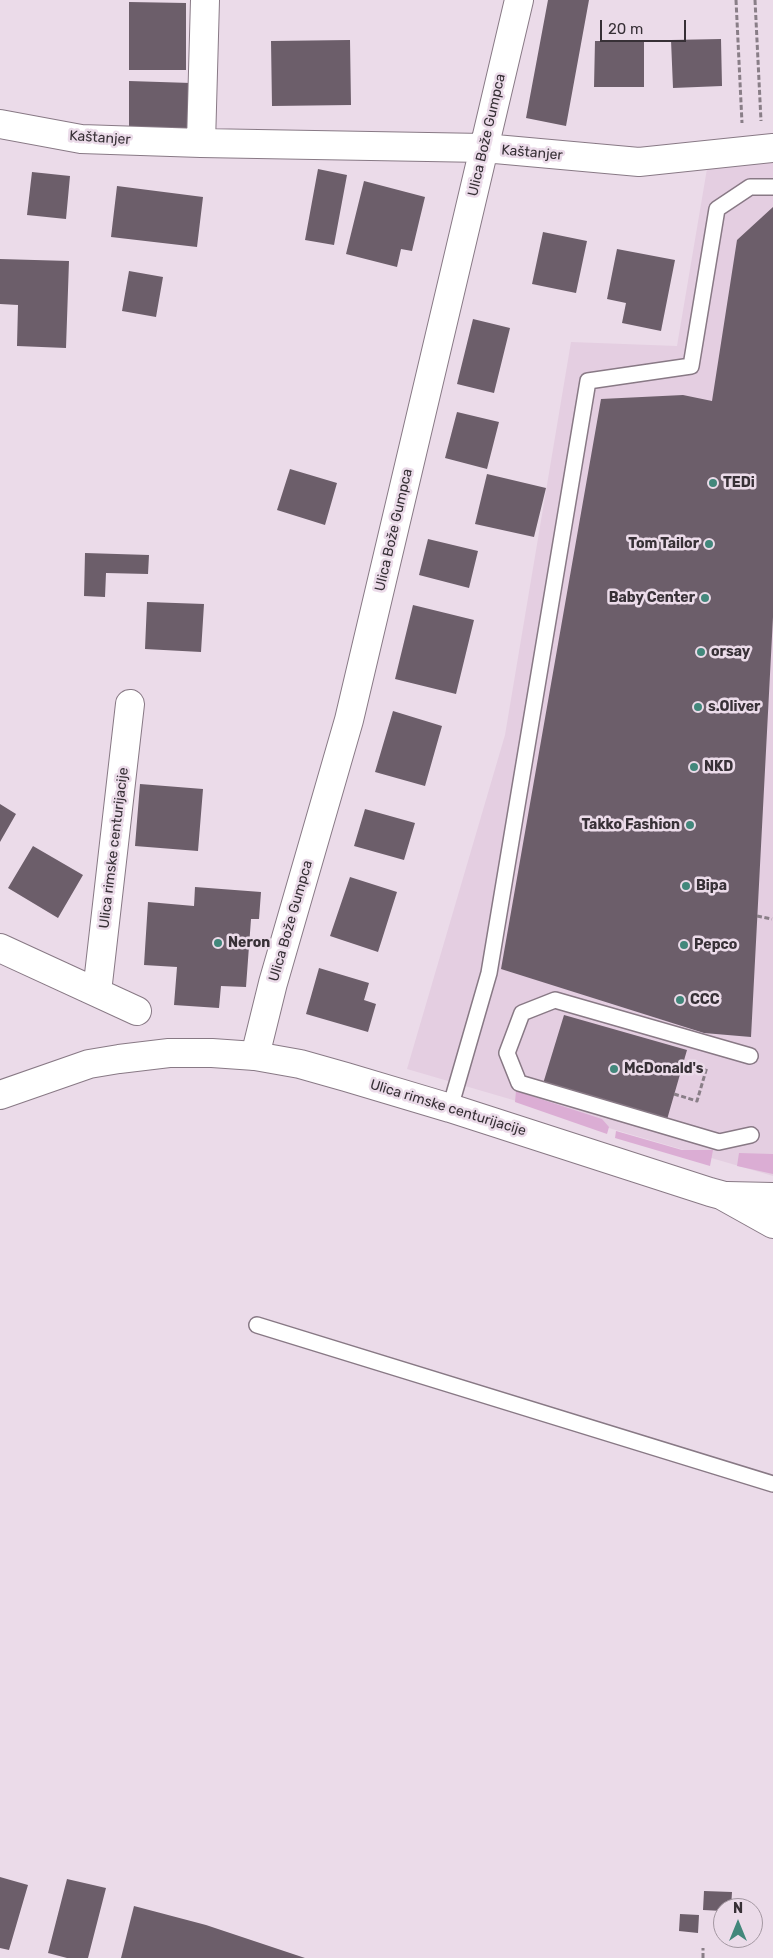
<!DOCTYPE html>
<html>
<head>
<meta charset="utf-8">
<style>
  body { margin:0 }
  #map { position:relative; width:773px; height:1958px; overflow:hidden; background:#ebdbe9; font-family:Rubik,sans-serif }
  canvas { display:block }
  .north { position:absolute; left:713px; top:1898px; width:50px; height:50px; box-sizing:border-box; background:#ebdbe9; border:1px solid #a397a1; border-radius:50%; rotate:0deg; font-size:14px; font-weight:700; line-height:20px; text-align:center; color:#373036 }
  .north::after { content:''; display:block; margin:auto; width:18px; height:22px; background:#42877b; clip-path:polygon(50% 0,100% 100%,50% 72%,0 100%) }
  .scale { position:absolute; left:600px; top:20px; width:86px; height:22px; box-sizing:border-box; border:2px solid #373036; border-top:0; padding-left:6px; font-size:15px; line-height:18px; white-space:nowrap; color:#373036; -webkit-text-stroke:4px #ebdbe9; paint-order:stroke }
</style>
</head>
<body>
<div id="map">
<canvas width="773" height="1958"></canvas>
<div class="north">N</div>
<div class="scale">20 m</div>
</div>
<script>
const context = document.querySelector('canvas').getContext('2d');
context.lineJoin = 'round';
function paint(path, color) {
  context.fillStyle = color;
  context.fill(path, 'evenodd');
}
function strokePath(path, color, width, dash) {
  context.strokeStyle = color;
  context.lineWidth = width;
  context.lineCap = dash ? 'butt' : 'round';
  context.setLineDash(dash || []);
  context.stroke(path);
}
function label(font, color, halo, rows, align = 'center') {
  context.font = font + ' Rubik,sans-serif';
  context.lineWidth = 5;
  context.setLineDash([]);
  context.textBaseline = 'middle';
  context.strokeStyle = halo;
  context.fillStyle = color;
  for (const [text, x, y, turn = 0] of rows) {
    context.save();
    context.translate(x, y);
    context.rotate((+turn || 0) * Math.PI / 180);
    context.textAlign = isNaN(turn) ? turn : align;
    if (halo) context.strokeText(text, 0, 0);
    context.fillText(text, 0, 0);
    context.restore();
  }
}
const built = new Path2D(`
  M773,151V1176L407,1069L505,735L571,342L677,346L709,157Z`);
const green = new Path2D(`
  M516,1091L602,1119L609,1127L607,1134L515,1102Z
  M616,1131L682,1150H713L710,1166L615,1138Z
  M739,1153L773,1154V1174L737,1166Z`);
const building = new Path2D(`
  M548,0H589L566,126L526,118Z
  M129,2L186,3V70H129Z
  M721,39L722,86L673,88L671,40Z
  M350,40L351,105L272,106L271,41Z
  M595,41H644V87H594Z
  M129,81L191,83L190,130L129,127Z
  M318,169L347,175L334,245L305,240Z
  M32,172L70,176L66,219L27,215Z
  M364,181L425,197L412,251L401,249L397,267L346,254Z
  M117,186L203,197L197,247L111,237Z
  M773,207V617L751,1037L704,1033L501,969L601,399L683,395L712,401L737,240Z
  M543,232L587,241L576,293L532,284Z
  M617,249L675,260L661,331L622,323L626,303L607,299Z
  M0,259L69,261L66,348L17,346L18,305L0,304Z
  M129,271L163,277L156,317L122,311Z
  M473,319L510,328L494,393L457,384Z
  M457,412L499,422L487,469L445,458Z
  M290,469L337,483L325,525L277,510Z
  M487,474L546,488L534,537L475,524Z
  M428,539L478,551L469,588L419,575Z
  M85,553L149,555L148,574L106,573L105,597L84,596Z
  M147,602L204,604L201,652L145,649Z
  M413,605L474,620L456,694L395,679Z
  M393,711L442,726L425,786L375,772Z
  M140,784L203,789L198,851L135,846Z
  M0,804L16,814L0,842Z
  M365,809L415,823L404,860L354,846Z
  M33,846L83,875L58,918L8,888Z
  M350,877L397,892L378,952L330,936Z
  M195,887L261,892L259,919H251L246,987L221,986L219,1008L174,1005L177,967L144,965L148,902L194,906Z
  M319,968L369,983L364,1000L376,1004L368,1032L306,1014Z
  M564,1015L687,1050L666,1123L542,1087Z
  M0,1877L28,1885L9,1950L0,1948Z
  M67,1879L106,1888L88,1958H67L48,1953Z
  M704,1891L732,1892L731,1908H723V1911L703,1910Z
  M134,1906L206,1925L305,1958H121Z
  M680,1914L699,1915L698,1933L679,1931Z`);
const path = new Path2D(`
  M736,0L742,123
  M755,0L761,121
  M757,916L772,919
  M674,1094L697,1101L707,1067
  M703,1958V1948`);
const service = new Path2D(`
  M750,1056L555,1000L522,1013L507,1053L519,1083L719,1142L751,1135
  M450,1108L489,973L588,381L691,366L717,209L750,187H773
  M257,1325L773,1484`);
const minor = new Path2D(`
  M0,124L81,139L201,143L484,148L639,162L773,148
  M201,143L205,0
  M0,948L137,1011
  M97,992L130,704
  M255,1056L273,983L349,720L519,0`);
const secondary = new Path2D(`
  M0,1095L89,1064L119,1059L169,1053H212L255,1056L300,1064L346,1077L450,1108L710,1192L721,1195L773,1224
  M727,1196L773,1197`);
const markers = [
  [713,483,5,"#42877b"],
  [709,544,5,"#42877b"],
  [705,598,5,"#42877b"],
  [701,652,5,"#42877b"],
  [698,707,5,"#42877b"],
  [694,767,5,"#42877b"],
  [690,825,5,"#42877b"],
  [686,886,5,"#42877b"],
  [218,943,5,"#42877b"],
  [684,945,5,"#42877b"],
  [680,1000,5,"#42877b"],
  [614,1069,5,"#42877b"]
];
const streetNames = [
  ["Ulica Bože Gumpca",487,135,-77],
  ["Kaštanjer",100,138,4],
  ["Kaštanjer",532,153,5],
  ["Ulica Bože Gumpca",394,530,-77],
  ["Ulica rimske centurijacije",114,848,-83],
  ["Ulica Bože Gumpca",291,921,-74],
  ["Ulica rimske centurijacije",448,1108,17]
];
const poiNames = [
  ["TEDi",723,483],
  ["Tom Tailor",699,544,"right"],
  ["Baby Center",695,598,"right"],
  ["orsay",711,652],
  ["s.Oliver",708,707],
  ["NKD",704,767],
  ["Takko Fashion",680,825,"right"],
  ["Bipa",696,886],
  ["Neron",228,943],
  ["Pepco",694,945],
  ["CCC",690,1000],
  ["McDonald's",624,1069]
];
paint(built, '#e4cee1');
paint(green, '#dbadd4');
paint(building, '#6c5e6a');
strokePath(service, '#887985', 18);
strokePath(minor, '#887985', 30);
strokePath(secondary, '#887985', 30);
strokePath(path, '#897e87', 3, [5, 2.5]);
strokePath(service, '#fff', 15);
strokePath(minor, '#fff', 28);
strokePath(secondary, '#fff', 28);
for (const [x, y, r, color] of markers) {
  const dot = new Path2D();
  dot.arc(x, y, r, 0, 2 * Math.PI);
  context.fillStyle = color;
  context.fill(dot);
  strokePath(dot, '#ebdbe9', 2);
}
label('14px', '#373036', '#ebdbe9', streetNames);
label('bold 14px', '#373036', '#ebdbe9', poiNames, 'left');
</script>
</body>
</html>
